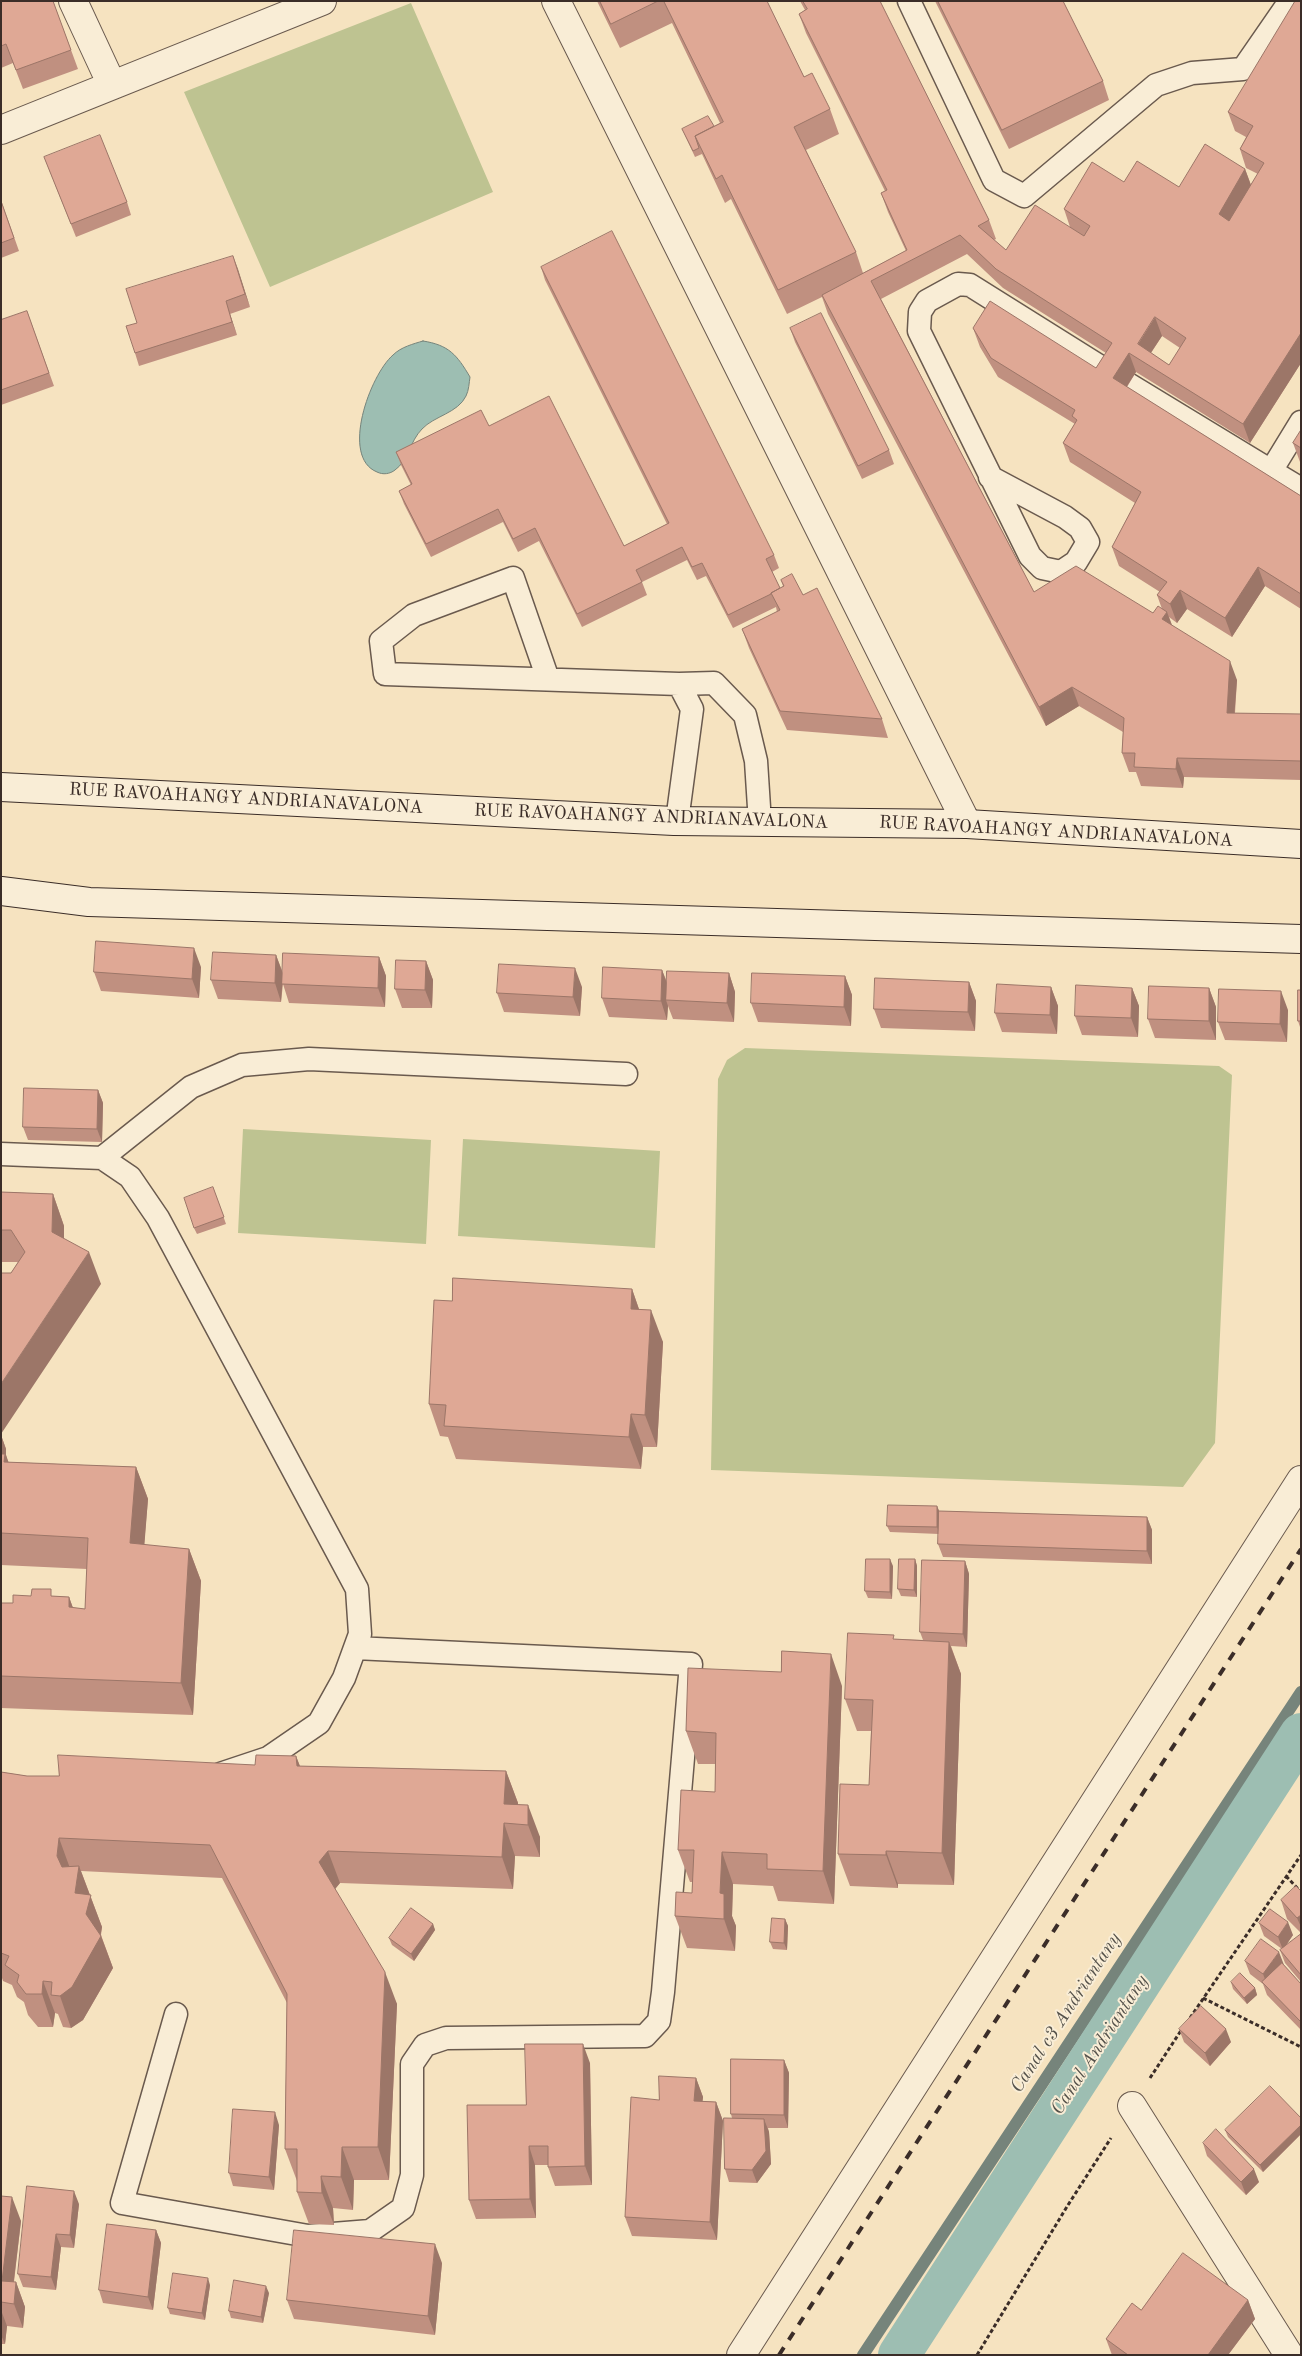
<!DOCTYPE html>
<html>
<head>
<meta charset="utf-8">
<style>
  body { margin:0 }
  #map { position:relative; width:1302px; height:2356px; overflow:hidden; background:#f6e3c0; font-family:"Old Standard TT",serif }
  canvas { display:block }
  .frame { position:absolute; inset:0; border:2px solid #3b2d28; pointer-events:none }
</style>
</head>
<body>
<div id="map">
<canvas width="1302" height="2356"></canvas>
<div class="frame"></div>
</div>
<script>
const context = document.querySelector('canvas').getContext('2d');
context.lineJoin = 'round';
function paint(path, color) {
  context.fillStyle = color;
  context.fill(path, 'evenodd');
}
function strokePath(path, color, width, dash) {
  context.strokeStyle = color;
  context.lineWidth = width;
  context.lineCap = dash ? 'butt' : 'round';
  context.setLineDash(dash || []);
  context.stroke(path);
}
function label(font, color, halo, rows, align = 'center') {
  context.font = font + ' "Old Standard TT",serif';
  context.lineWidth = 4;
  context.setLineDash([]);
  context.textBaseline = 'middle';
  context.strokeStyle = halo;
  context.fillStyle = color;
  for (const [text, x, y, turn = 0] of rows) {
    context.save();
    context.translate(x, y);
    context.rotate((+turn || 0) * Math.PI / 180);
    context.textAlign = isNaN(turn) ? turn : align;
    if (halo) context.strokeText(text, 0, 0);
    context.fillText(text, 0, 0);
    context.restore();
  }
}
const green = new Path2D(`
  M411,3L493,192L270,287L184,92Z
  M745,1048L1219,1066L1232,1075L1215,1443L1183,1487L711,1470L718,1079L727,1060Z
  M243,1129L431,1140L426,1244L238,1233Z
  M463,1139L660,1151L655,1248L458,1236Z`);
const water = new Path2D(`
  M423,341C449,345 457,355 470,377C469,383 469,390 466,396C458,413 434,416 422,429C410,441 408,461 395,470C390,474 383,475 377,472C340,457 370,375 393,355C401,347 413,344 423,341Z`);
const stream = new Path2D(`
  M863,2355L1301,1692`);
const canal = new Path2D(`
  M899,2355L1301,1734`);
const path = new Path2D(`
  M1286,1876L1301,1892
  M1203,1998L1301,2047
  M1190,2018L1301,1855
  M1150,2078L1182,2029
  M977,2355L1068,2205L1111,2138`);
const service = new Path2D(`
  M909,1L994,180L1024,196L1156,85L1192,73L1243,69L1290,1
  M1128,384L1271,471
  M1301,422L1271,471L1301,489
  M990,477L1065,517L1080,528L1088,542L1076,562L1061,572L1042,568L1030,556L919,331L920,312L927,301L958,284L970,285L1112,374
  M548,679L513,578L414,615L381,641L385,674L679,684L714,683L745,715L756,761L760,823
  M677,821L692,709L679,684
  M1,1154L102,1158L130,1177L158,1218L357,1589L360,1634L344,1678L319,1723L268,1758L220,1774
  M102,1158L191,1087L242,1065L309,1059L626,1074
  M176,2014L122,2203L308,2236L370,2231L403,2208L412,2175V2064L425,2045L446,2038L645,2036L659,2021L663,1992L691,1664L355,1648`);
const pedestrian = new Path2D(`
  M1132,2106L1289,2355`);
const minor = new Path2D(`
  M73,1L112,85
  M556,1L967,824
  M1,130L322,1
  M741,2355L1301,1480`);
const secondary = new Path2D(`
  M1,787L674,821L967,824L1301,844
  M1,891L89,902L1301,939`);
const rail = new Path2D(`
  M779,2355L1301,1549`);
const wall = new Path2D(`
  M1,1H53L78,69L23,89L13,63L1,68Z
  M597,1H767L804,77L830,109L839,134L806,150L856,252L863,273L906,251L888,212L881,193L885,191L806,33L799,14L805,10L800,1H880L989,220L996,239L994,240L1006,250L1070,227L1064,209L1124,182L1179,187L1245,169L1251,185L1258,174L1246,168L1240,149L1246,137L1235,131L1228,112L1301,1V363L1250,443L1136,372L1127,387L1301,496V609L1265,586L1232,637L1187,609L1177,623L1169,617L1172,625L1237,680L1235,713L1301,714V780L1184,777L1183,788L1141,786L1136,772H1129L1122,753L1123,732L1079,706L1046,726L828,314L822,297L787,314L731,199L725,203L702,154L695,157L682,129L714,126L720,123L672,23L620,48ZM967,254L1003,288L1106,353L1096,368L973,328L980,347L998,377L1075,424L1063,443L1070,462L1135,503L1112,547L1119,566L1160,592L1157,595L1162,609L1153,613L1034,592L881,299ZM1162,336L1180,348L1169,365L1151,353Z
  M935,1H1063L1103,81L1109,100L1009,149Z
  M44,157L127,202L131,215L76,237Z
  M1,200L19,251L1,258Z
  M233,256L250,307L230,314L237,335L139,366L135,353L137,323Z
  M541,267L774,555L779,568L772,572L780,588L783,586L781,580L803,595L882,719L888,738L787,730L749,648L742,629L777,612L776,607L733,628L706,576L697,580L687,560L642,582L647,595L582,627L539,541L518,552L503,522L431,557L404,504L399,491L411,485L401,465L396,452L489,426L624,546L667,524L545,280Z
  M27,311L54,386L1,405V320Z
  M790,328L889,450L894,464L862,479L795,342Z
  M1301,430V462H1300L1293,443Z
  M276,955L283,973L379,957L386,976L385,1007L289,1003L283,984L281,1002L218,999L211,980Z
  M426,961L433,980L432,1008H402L395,989Z
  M201,967L199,998L101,991L94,972Z
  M662,970L667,982L729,973L735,992L734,1022L673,1019L668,1006L667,1020L609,1017L602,998Z
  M845,976L852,995L851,1026L758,1022L751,1003Z
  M969,982L976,1001L975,1031L881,1028L874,1009Z
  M582,987L580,1016L504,1012L497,993Z
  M1051,987L1058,1006L1057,1034L1002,1032L995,1013Z
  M1132,988L1139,1006L1138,1037L1082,1035L1075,1016Z
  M1209,988L1216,1007V1040L1155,1038L1148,1019Z
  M1301,990V1030L1298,1021Z
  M1288,1010L1287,1042L1225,1040L1218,1022Z
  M98,1090L103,1103L102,1142L28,1140L23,1127Z
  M213,1187L226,1224L197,1234L194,1228Z
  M1,1192L53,1194L64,1226V1239L101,1284L11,1273L18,1262H1Z
  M632,1289L639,1309L663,1342L657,1447H643L641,1469L456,1459L448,1437L440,1436L429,1404L452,1301Z
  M1,1435L6,1449V1455L8,1462L136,1467L148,1499L144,1545L189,1549L201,1581L193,1715L1,1708V1603H13L53,1596L69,1597L73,1608L85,1609L87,1569L1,1565Z
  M937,1506L939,1511L1147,1517L1152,1530V1564L943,1557L938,1544L939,1534L890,1532L887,1526Z
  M915,1559L917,1566V1597L901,1596L898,1589Z
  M965,1561L969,1574L967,1647L951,1646L961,1674L954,1885L898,1884V1888L850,1886L838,1854L869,1785L871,1731H857L845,1699L895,1639L923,1640L920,1632Z
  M893,1566L892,1599L868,1598L865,1591Z
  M842,1686L834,1904L778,1901L773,1886L733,1884L732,1916L736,1926L735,1951L687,1948L675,1916L692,1893V1882H690L678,1850L715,1792V1764H698L686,1731Z
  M296,1756L300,1766L506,1771L518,1803V1805L540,1837V1857L515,1856L513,1889L340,1883L335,1889L397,2004L389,2180H354L353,2210L333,2208L334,2225L309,2224L297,2192V2181L285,2149L287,2003L222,1878L81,1871L102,1927L101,1935L113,1968L83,2020L71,2028L63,2027L58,2014L55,2013L53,2027H38L28,2015L24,2002L17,1997L12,1985L3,1981L1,1975V1772L27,1776H59L255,1765Z
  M1301,1891V1933L1287,1919L1281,1900Z
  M785,1919L788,1926L787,1950L773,1949L770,1942Z
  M1259,1923L1293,1935L1285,1946L1301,1934V1982L1285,1963L1280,1950L1282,1949L1264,1936Z
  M433,1924L435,1930L414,1961L392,1945L389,1938Z
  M1245,1961L1284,1965L1301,1984V2030L1267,1995L1263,1984L1250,1974Z
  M1231,1982L1255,1988L1257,1995L1247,2004L1233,1989Z
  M1179,2029L1231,2042L1210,2066L1184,2042Z
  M784,2060L789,2073L788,2128H768L769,2132L771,2164L757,2183L729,2182L725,2169L732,2118L731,2114Z
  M590,2063L592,2185L555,2186L548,2167V2165H535L536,2218L476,2219L469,2200L526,2105Z
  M696,2078L703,2097L702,2101L716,2102L723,2121L717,2240L632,2236L625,2217L659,2100Z
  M1301,2118V2134L1263,2172L1228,2137L1225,2130Z
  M279,2125L274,2190L233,2186L229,2173Z
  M1203,2143L1259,2182L1246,2195L1207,2156Z
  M1,2196L21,2221L14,2282H16L25,2307L23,2328L7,2326L5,2344H1Z
  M79,2204L74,2248L61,2247L56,2290L23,2287L18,2274Z
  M156,2230L161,2243L153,2310L103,2303L99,2290Z
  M442,2263L435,2335L294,2319L287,2300Z
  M210,2285L205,2320L170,2314L168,2308Z
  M269,2293L263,2323L231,2318L229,2311Z
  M1248,2300L1255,2319L1228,2355H1112L1106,2339L1141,2310Z`);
const shadedWall = new Path2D(`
  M1245,169L1252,188L1226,233L1219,214Z
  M233,256L238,269L250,307L245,294Z
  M226,301L230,314L237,335L232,322Z
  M1155,317L1162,336L1144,363L1138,344Z
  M1301,333V363L1250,443L1243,424Z
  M1129,353L1136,372L1120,397L1113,378Z
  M1258,567L1265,586L1232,637L1225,618Z
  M1180,590L1187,609L1177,623L1170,604Z
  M1167,612L1174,631L1162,619Z
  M1230,661L1237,680L1233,732L1227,713Z
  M1072,687L1079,706L1046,726L1039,707Z
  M1177,758L1184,777L1183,788L1176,769Z
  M194,948L201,967L199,998L192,979Z
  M276,955L283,974L281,1002L275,983Z
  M379,957L386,976L385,1007L378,988Z
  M426,961L433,980L432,1008L425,990Z
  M575,968L582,987L580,1016L573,997Z
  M662,970L669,989L666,1000L668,1006L667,1020L661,1001Z
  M729,973L735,992L734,1022L727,1003Z
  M845,976L852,995L851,1026L844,1007Z
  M969,982L976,1001L975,1031L968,1012Z
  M1051,987L1058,1006L1057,1034L1050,1015Z
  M1132,988L1139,1006L1138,1037L1131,1018Z
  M1209,988L1216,1007V1040L1209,1021Z
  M1281,991L1288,1010L1287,1042L1280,1024Z
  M98,1090L103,1103L102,1142L97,1129Z
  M53,1194L64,1226V1265L52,1232Z
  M89,1252L101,1284L1,1434V1384Z
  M632,1289L643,1321L631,1309Z
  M651,1310L663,1342L657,1447L645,1415Z
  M631,1414L643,1447L641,1469L629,1437Z
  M1,1435L6,1449V1455L17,1486L1,1475Z
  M136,1467L148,1499L142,1575L130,1543Z
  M937,1506L940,1513V1534L937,1527Z
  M1147,1517L1152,1530V1564L1147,1551Z
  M189,1549L201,1581L193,1715L181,1683Z
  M890,1559L893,1566L892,1599L890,1592Z
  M915,1559L917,1566V1597L914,1590Z
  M965,1561L969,1574L967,1647L963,1634Z
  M69,1597L81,1630L69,1607Z
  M949,1642L961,1674L954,1885L942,1853Z
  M831,1654L842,1686L834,1904L823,1871Z
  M296,1756L308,1788L297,1766Z
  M506,1771L518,1803L516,1824L504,1804Z
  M528,1805L540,1837V1857L528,1825Z
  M504,1823L515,1856L513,1889L502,1857Z
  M59,1838L71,1871L69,1888L57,1856Z
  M328,1851L340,1883L331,1894L319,1862Z
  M886,1851L898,1884V1888L886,1855Z
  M722,1852L733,1884L732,1916L736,1926L735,1951L724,1919L720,1893Z
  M79,1866L102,1927L100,1938L101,1936L113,1968L83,2020L71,2028L60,1996Z
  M1301,1915V1927L1297,1918Z
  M785,1919L788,1926L787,1950L784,1943Z
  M1288,1922L1293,1935L1283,1950L1278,1937Z
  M433,1924L435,1930L414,1961L411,1954Z
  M1279,1952L1284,1965L1268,1987L1263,1974Z
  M385,1972L397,2004L389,2180L378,2147Z
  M43,1981L55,2013L53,2027L42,1994Z
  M1255,1988L1257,1995L1247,2004L1244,1998Z
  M1226,2029L1231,2042L1210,2066L1205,2053Z
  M583,2044L590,2063L592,2185L585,2166Z
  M784,2060L789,2073L788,2128L784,2115Z
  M696,2078L703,2097L701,2120L694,2101Z
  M716,2102L723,2121L717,2240L710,2222Z
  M275,2112L279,2125L274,2190L269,2177Z
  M764,2119L769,2132L771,2164L757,2183L752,2170Z
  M1301,2125V2134L1263,2172L1260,2165Z
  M529,2146L535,2165L536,2218L530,2199Z
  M342,2147L354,2180L353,2210L341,2177Z
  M1254,2169L1259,2182L1246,2195L1241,2182Z
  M321,2176L333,2208L334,2225L322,2193Z
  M74,2191L79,2204L74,2248L70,2235Z
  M12,2197L21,2221L11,2304L2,2281Z
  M156,2230L161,2243L153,2310L148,2297Z
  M56,2234L61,2247L56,2290L51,2277Z
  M435,2244L442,2263L435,2335L428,2316Z
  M208,2278L210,2285L205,2320L202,2313Z
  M16,2282L25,2307L23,2328L14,2304Z
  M266,2286L269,2293L263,2323L261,2317Z
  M1248,2300L1255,2319L1228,2355H1208Z
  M1,2310L7,2326L5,2344L1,2335Z`);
const building = new Path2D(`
  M1,1H53L71,50L16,70L6,44L1,46Z
  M600,1H658L611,24Z
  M664,1H767L804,77L812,73L830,109L794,127L856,252L778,290L722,175L716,179L695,136L723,122Z
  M803,1H880L989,220L978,226L1006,250L1035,205L1084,236L1090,226L1064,209L1092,162L1124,182L1137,161L1179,187L1205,144L1245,169L1219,214L1229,221L1264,163L1240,149L1253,126L1228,112L1295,1H1301V333L1243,424L1129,353L1113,378L1301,496V594L1258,567L1225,618L1180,590L1170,604L1157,595L1167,582L1112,547L1141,492L1063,443L1077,420L1072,416L1075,410L991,358L973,328L990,301L1096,368L1112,343L996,269L960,235L871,281L1034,592L1076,566L1153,613L1158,606L1167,612L1162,619L1230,661L1227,713L1301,714V761L1177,758L1176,769L1134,767L1135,753H1122L1124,718L1072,687L1039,707L822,295L907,250L881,193L887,190L799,14L807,9ZM1155,317L1186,338L1169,365L1138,344Z
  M938,1H1063L1103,81L1002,130Z
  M708,116L714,126L695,136L699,148L693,151L682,129Z
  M100,135L127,202L71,224L44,157Z
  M1,201L14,238L1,243Z
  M612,231L774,555L766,559L780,588L771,593V594L728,615L702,563L692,567L682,547L636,570L642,582L577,614L535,528L513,539L498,509L426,544L399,491L412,484L396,452L481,410L489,426L549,396L624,546L669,523L541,267Z
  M233,256L245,294L226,301L232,322L135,353L126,326L137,323L126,289Z
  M27,311L49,373L1,390V320Z
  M821,313L889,450L858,466L790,328Z
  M1301,430V448L1293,443Z
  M792,574L803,595L817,588L882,719L780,711L742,629L780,610L771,593L784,586L781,580Z
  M96,941L194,948L192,979L94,972Z
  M213,952L276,955L275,983L211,980Z
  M283,953L379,957L378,988L282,984Z
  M396,960L426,961L425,990L395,989Z
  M499,964L575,968L573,997L497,993Z
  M603,967L662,970L661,1001L602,998Z
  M667,971L729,973L727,1003L666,1000Z
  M752,973L845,976L844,1007L751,1003Z
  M875,978L969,982L968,1012L874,1009Z
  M997,984L1051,987L1050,1015L995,1013Z
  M1076,985L1132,988L1131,1018L1075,1016Z
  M1149,986L1209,988V1021L1148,1019Z
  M1219,989L1281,991L1280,1024L1218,1022Z
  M1298,990H1301V1021H1298Z
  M24,1088L98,1090L97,1129L23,1127Z
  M213,1187L224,1217L194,1228L184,1198Z
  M1,1192L53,1194L52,1232L89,1252L1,1384V1273H11L25,1252L11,1230H1Z
  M453,1278L632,1289L631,1309L651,1310L645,1415L631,1414L629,1437L444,1426L446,1405L429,1404L434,1300L452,1301Z
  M1,1454H5L4,1462L136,1467L130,1543L189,1549L181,1683L1,1676V1603H13V1595L31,1596L32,1589H51V1596L69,1597V1607L85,1609L88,1538L1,1533Z
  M888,1505L937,1506V1527L887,1526Z
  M939,1511L1147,1517V1551L938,1544Z
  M866,1559H890V1592L865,1591Z
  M899,1559H915L914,1590L898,1589Z
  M922,1560L965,1561L963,1634L920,1632Z
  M848,1633L894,1635L893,1639L949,1642L942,1853L886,1851V1855L838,1854L840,1784L869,1785L873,1700L845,1699Z
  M782,1651L831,1654L823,1871L767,1869V1854L722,1852L720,1893L724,1894V1919L675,1916L676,1892L692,1893L694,1850H678L681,1790L715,1792L716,1733L686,1731L688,1668L781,1672Z
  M58,1755L255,1765L256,1755L296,1756L297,1766L506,1771L504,1804L528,1805V1825L504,1823L502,1857L328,1851L319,1862L385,1972L378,2147H342L341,2177L321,2176L322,2193L297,2192V2149H285L287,1994L210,1845L59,1838L57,1856L62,1867L79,1866L75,1893L91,1895L86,1914L101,1936L72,1987L60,1996L51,1995L52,1982L43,1981L42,1994H26L17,1982L19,1975L5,1965L9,1956L1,1953V1772L27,1776H59Z
  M1296,1886L1301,1891V1915L1297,1918L1281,1900Z
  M411,1908L433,1924L411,1954L389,1938Z
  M1270,1909L1288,1922L1278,1937L1259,1923Z
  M772,1918L785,1919L784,1943L770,1942Z
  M1301,1934V1975L1280,1950Z
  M1261,1939L1279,1952L1263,1974L1245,1961Z
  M1282,1963L1301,1984V2022L1262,1982Z
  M1240,1973L1255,1988L1244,1998L1231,1982Z
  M1201,2006L1226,2029L1205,2053L1179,2029Z
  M525,2044H583L585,2166L548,2167V2146H529L530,2199L469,2200L467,2105H526Z
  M731,2059L784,2060V2115L731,2114Z
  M659,2076L696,2078L694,2101L716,2102L710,2222L625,2217L631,2097L659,2100Z
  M1270,2086L1301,2118V2125L1260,2165L1225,2130Z
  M233,2109L275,2112L269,2177L229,2173Z
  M724,2118L764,2119L766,2151L752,2170L725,2169Z
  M1216,2129L1254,2169L1241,2182L1203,2143Z
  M27,2186L74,2191L70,2235L56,2234L51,2277L18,2274Z
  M1,2196L12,2197L2,2281L16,2282L14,2304L1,2302Z
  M107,2224L156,2230L148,2297L99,2290Z
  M294,2230L435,2244L428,2316L287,2300Z
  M1183,2253L1248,2300L1208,2355H1128L1106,2339L1132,2303L1141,2310Z
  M173,2273L208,2278L202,2313L168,2308Z
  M234,2280L266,2286L261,2317L229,2311Z`);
const streetNames = [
  ["RUE RAVOAHANGY ANDRIANAVALONA",246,799,3],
  ["RUE RAVOAHANGY ANDRIANAVALONA",651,817,2],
  ["RUE RAVOAHANGY ANDRIANAVALONA",1056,832,3]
];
const waterNames = [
  ["Canal c3 Andriantany",1066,2013,-57],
  ["Canal Andriantany",1100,2045,-57]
];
paint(green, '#bec391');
paint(water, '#9dbeb2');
strokePath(water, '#76847b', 1);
strokePath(stream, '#76847b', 12);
strokePath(canal, '#9dbeb2', 42);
strokePath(service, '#6a5a4e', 25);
strokePath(pedestrian, '#6a5a4e', 30);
strokePath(minor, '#6a5a4e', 30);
strokePath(secondary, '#3b2d28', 30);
strokePath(path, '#3b2d28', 3, [4, 2.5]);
strokePath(service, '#f9edd6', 22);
strokePath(pedestrian, '#f9edd6', 28);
strokePath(minor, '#f9edd6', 28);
strokePath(secondary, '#f9edd6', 28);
strokePath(rail, '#3b2d28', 4, [9, 9]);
paint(wall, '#c09080');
paint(shadedWall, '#9c7668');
paint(building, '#dfa895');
strokePath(building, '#9c7668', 1);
label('18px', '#3b2d28', '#f9edd6', streetNames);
label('italic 19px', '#54514a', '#f9edd6', waterNames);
</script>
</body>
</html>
